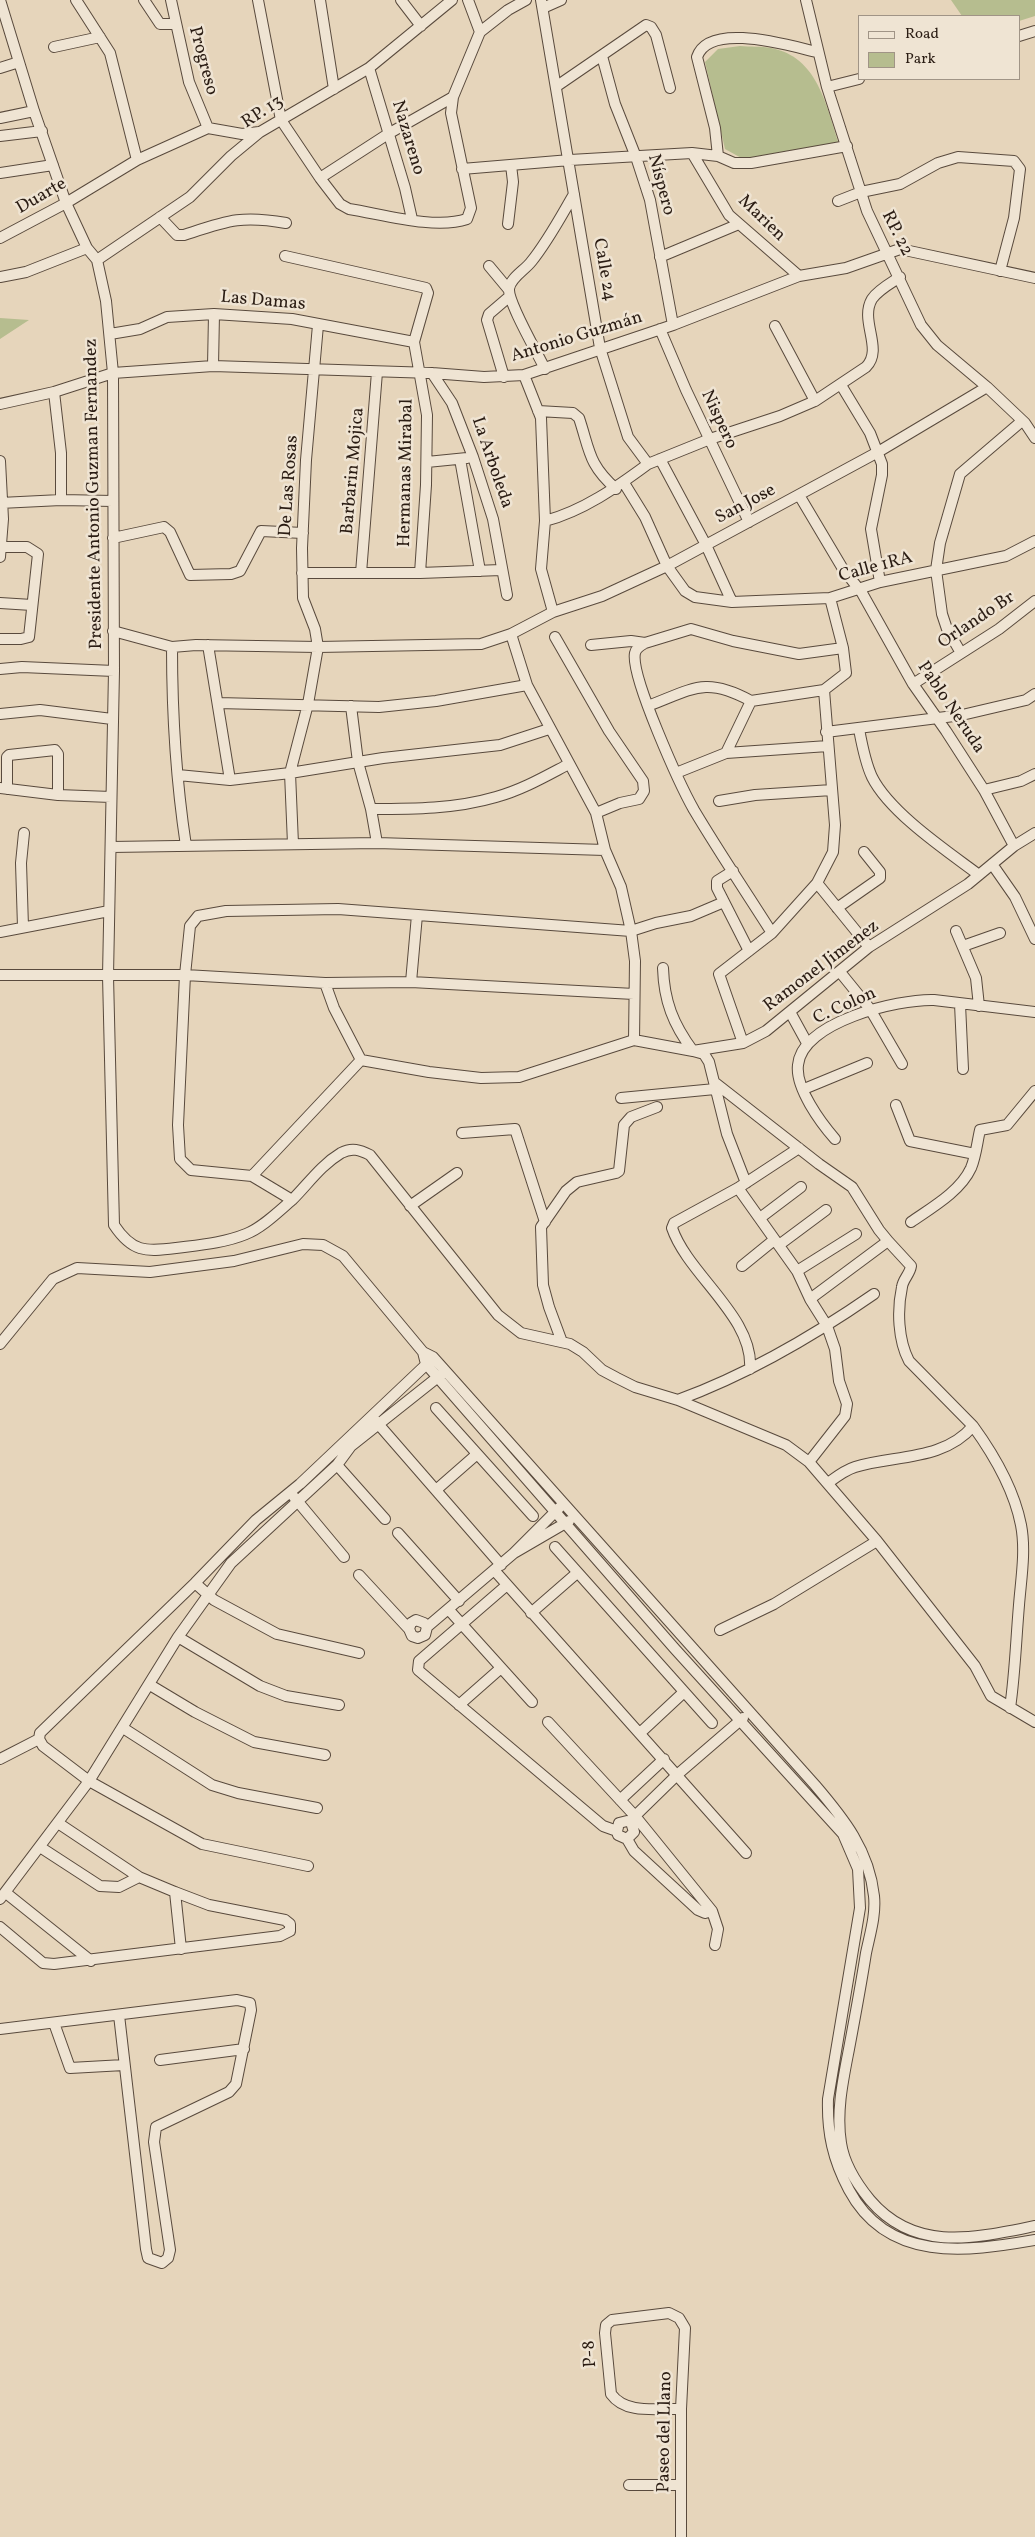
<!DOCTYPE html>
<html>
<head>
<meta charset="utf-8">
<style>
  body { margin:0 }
  #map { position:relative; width:1035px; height:2537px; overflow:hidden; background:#e6d5bb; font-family:Vollkorn,serif }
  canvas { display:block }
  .legend { position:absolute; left:858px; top:15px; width:162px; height:65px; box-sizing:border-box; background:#efe4d3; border:1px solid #a09486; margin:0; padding:6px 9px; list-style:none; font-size:15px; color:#2a1c13 }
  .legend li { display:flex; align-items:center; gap:10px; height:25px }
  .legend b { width:25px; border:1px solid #a09486 }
</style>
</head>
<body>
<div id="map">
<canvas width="1035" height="2537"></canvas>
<ul class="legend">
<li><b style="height:6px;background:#efe4d3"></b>Road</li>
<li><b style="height:14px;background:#b6bd8f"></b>Park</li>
</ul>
</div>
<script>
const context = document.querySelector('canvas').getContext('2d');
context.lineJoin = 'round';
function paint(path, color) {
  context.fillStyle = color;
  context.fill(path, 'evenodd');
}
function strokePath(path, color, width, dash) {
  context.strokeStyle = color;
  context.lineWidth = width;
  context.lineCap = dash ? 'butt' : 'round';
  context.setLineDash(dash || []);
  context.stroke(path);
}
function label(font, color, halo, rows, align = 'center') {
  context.font = font + ' Vollkorn,serif';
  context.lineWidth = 5;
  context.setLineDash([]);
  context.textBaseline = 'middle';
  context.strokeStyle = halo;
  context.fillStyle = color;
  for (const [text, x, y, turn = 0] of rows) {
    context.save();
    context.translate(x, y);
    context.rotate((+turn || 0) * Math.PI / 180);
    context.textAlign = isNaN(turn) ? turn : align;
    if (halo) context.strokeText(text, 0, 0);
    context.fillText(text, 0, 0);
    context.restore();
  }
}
const green = new Path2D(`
  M951,0H1035V16L1019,21V16H962Z
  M740,46C750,47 761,46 771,48C818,57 826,105 839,144L745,160L725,149L705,62L718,49Z
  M0,318L29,320L0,339Z`);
const street = new Path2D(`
  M0,0L34,111L66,203L87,248L97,260L106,301L113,373L114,671L108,976L114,1225C132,1252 145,1252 176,1248C199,1245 224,1243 246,1234C262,1228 279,1211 292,1200C308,1184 321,1165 341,1153C352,1147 360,1150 370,1155L498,1315L521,1333L570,1344L583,1352L602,1370L617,1378L635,1387L678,1400L786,1445L809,1462L877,1541L975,1666L991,1696L1035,1722
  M76,0L110,53L137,160
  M144,0L160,24H175
  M171,0L189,82L208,128
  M258,0L281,120L320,178L340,204L349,209C382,214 435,230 467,219L471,208L451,113L453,97L480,32L468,0
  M320,0L334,89
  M401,0L421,26
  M541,0L600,348L628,437L648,464L710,439L780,416L815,401L866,367C884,349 859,321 872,299C878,290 891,283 900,277
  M806,0L827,87L867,211L921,325L937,345L987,387L1025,423L1035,438
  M543,8L561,0
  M480,32L508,10L526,0
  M1019,36L1035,31
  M54,47L100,37
  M602,56L615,104L636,157L650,200L673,325
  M0,68L19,62
  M369,68L405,188L412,219
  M557,86L646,25L651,27L656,35L670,88
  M827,87L859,79
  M0,118L34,111
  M0,136L42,131
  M692,153L729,215L799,276
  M718,156L715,128L697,57C709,21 790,46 817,52
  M462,169L570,160L692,153L718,156L734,163H751L847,146
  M0,173L53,165
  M320,178L388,134L453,97
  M838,201L861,192L900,184L938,163L958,157L1014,161L1020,169L1014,218L1000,271
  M160,217L177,235H184C227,221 240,215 286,223
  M508,224L513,182L511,165
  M0,238L66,203L137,160L208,128L242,134L259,132
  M285,256L426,288L428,293L414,342L427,415L426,485L420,573
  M660,257L739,224
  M97,260L190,197L231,156L260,132L369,68L452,0
  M489,266L509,290
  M0,277L26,272L87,248
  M775,326L815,401
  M660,329L686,390L749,522
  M110,334L140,329L167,317L214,314L292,319L414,342
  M213,366L214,314
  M545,369C538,354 508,303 509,289C510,278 525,270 531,262C548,241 560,218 574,194
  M432,373L452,403L473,457L493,519L507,595
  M524,375L541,418L545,521L541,569L553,612
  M504,377L487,320L489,314L510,296
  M841,385L870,433L882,464V475L871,529L880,582
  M54,392L61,453V500
  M0,404L54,392L113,373L213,366L432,373L484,377L524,375L673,325L799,276L846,268L900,249L1035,278
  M538,411L573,413L579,418C590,451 588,464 616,489
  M460,459L480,571
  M660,459L706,545L732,602L830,598L880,582L1006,556L1035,541
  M0,461L3,519L0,557
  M427,462L467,458
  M624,483L645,517L667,566L685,591L695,597L732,602
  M799,495L843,569L862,593L913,684L946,731L984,790L1014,846
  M0,503L61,500L113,501
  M545,521C583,511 617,487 648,464
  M113,538L164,527L170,532L190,575L231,574L240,571L261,531L303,533
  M302,573H420L501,570
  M361,573L377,372
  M0,603L32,605
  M113,631L172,647L196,645L318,647L481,644L511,634L553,612L602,596L667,566L878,452L987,387
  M511,634L527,685L596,813L605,850L621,887L631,931L635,961L634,1040
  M555,637L609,731L643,781L644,791L639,799L620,803L596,813
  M0,639H21L29,637L38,554L27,547H2
  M208,645L230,780
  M591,645L631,641L645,643
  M172,647C172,713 176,780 186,846
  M961,653L947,629L942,614L936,570L940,543L960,474L1022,421
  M0,669L22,667L114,671
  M913,684L999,629L1035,601
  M218,703L379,707L436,701L527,685
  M351,706L358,762L371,809L377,843
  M648,706C693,689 705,676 751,701
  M0,714L40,710L112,719
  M859,729C862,745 865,762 872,777C890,813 947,851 979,875
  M826,732L962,715L1026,700L1035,694
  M726,753L751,701L824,690L846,673L843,648L830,598
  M676,773L726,753L828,746
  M178,775L230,780L290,773L383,758L500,745L549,729
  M0,788L58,795L111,797
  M7,789V757L9,755L55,750L58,754V795
  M984,790L1021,781L1035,774
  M719,801L755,795L832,790
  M371,809C414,809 455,809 496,797C522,790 546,776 569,764
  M293,844L290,773L308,704L318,647L315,629L303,598L302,548L306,460L318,325
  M111,847L377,843L605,850
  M992,864L1015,897L1035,939
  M733,871L717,881V888L749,951
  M817,883L869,947
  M837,908L880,878V872L864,852
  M23,927L21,863L24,833
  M956,931L976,978L979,1006
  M0,932L109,911
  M772,933C746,892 719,852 694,810C681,787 630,676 635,653C636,648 640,646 645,643L691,629L733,641L799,654L843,648
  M963,946L1000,933
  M663,968C664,1001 673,1024 693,1051L704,1054L709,1062L727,1134L746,1183
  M840,972L870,1009L902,1064
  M0,975H185L325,983L411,982L634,994
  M411,982L417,915
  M325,983L334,1008L361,1060
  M960,1004L963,1069
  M790,1012L807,1043
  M743,1043L719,974L772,933L817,883L833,852L835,825L824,690
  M361,1060L429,1072L481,1078L519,1077L634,1040L693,1051L743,1043L766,1031L869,947L968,884L1014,846L1035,833
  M714,1082L819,1164L852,1187L879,1230L888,1241
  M804,1089L867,1063
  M621,1098L715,1089
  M896,1105L910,1141L975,1154
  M462,1133L515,1129L545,1222
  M835,1139C821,1123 795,1088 798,1065C802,1022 897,999 934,1000L1035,1012
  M252,1176L191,1170L180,1159L178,1125L185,975L190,926L198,916L226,911L338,909L631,931L656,923L691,916L724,902
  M738,1188L797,1271L810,1299L827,1326L835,1349L839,1381L847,1404L845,1416L809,1462
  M292,1200L252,1176L361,1060
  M410,1206L457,1173
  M760,1218L801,1187
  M911,1222C931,1208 960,1192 971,1168C976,1156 977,1143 980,1130L1007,1125L1035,1091
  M779,1245L826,1210
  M742,1266L774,1240
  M797,1271L856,1234
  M810,1299L888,1241L911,1266C910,1274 903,1279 902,1287C897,1310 898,1340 909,1361L973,1426C944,1461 893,1455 855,1467C845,1470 836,1477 828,1483
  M562,1342L549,1307L543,1285L541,1227L566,1191L577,1182L616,1173L619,1171L624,1125L631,1117L657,1107
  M0,1344L53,1279L77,1268L150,1272L234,1261L303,1244L323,1245L343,1256L423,1352
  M750,1369C754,1317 688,1275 672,1228L674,1223L738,1188L799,1148
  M678,1400C749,1374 812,1337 874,1294
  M436,1408L533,1516
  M373,1418L501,1565
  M973,1426C994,1455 1014,1489 1021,1525C1026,1551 1021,1579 1019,1605C1016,1640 1015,1674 1010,1708
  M337,1465L385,1519
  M436,1490L476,1455
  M294,1497L344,1557
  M559,1508L514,1553L569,1521
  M398,1533L459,1601
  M555,1547L712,1723
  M494,1570L746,1853
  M359,1575L409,1629L412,1636L418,1638L425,1635L427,1627L514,1553
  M195,1583L214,1600L277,1634L359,1653
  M507,1585L419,1661L418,1670L603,1826L617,1831
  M449,1610L532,1702
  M531,1613L577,1573
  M409,1629L411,1623L416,1620L424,1623L427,1627
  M720,1630L774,1604L877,1541
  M178,1637L260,1686L286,1696L339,1705
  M150,1685L195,1712L254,1742L325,1755
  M459,1705L501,1668
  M548,1722L635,1816L678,1774L743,1718
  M123,1728L212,1785L238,1793L317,1808
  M640,1733L684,1692
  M0,1759L39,1739
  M620,1800L664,1759
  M631,1822L635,1816L712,1911L718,1929L715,1945
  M631,1822L627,1821L619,1823L617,1831L618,1835L627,1839L634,1851L698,1910L705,1913L712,1911
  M627,1839L634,1832L631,1822
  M40,1847L100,1886L119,1887L139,1877
  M308,1866L202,1844L89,1781L43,1746L39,1739L40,1733L195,1583L256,1520L300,1484L431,1360
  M175,1892L181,1949
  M6,1893L91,1961
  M0,1899L89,1781L178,1637L231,1563L337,1465L351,1446L443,1373
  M0,1927L43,1963L54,1964L280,1936L290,1931V1924L285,1920L209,1905L175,1892L139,1877L58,1823
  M54,2023L70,2068L124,2065
  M0,2029L237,2000L250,2003L251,2010L236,2084L229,2092L156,2127L154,2142L170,2250L168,2258L162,2263L148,2258L146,2249L119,2015
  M160,2060L244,2049
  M1035,2226C975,2238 915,2253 870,2200C857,2184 844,2164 841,2143C836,2112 843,2080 849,2049C855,2017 861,1985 866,1953C870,1934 876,1915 874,1896C869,1850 844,1819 815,1785L433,1357L423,1352L426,1364L675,1649L843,1834L858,1869L860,1908L828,2099C827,2133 833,2160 849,2190C888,2263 966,2252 1035,2240
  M629,2485H681
  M681,2537V2409L685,2328L679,2318L669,2313L612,2320L606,2325L605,2333L611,2394C626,2415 658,2408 681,2409`);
const streetNames = [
  ["Progreso",202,61,75],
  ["RP. 13",263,113,-33],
  ["Nazareno",407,138,73],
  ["Níspero",660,185,75],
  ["Duarte",42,197,-30],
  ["Marien",761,219,44],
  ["RP. 22",896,234,63],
  ["Calle 24",603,270,80],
  ["Las Damas",263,302,5],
  ["Antonio Guzmán",577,338,-17],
  ["Nispero",718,420,65],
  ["La Arboleda",491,463,71],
  ["Barbarin Mojica",354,471,-85],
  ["Hermanas Mirabal",407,473,-89],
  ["De Las Rosas",290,486,-86],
  ["Presidente Antonio Guzman Fernandez",95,494,-91],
  ["San Jose",746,505,-28],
  ["Calle 1RA",876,568,-15],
  ["Orlando Br",977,621,-34],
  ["Pablo Neruda",950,708,56],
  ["Ramonel Jimenez",822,967,-37],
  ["C. Colon",845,1007,-24],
  ["P-8",591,2354,-94],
  ["Paseo del Llano",666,2432,-89]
];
paint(green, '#b6bd8f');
strokePath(street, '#594a3d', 12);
strokePath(street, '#efe4d3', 10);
label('18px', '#2a1c13', '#efe4d3', streetNames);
</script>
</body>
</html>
